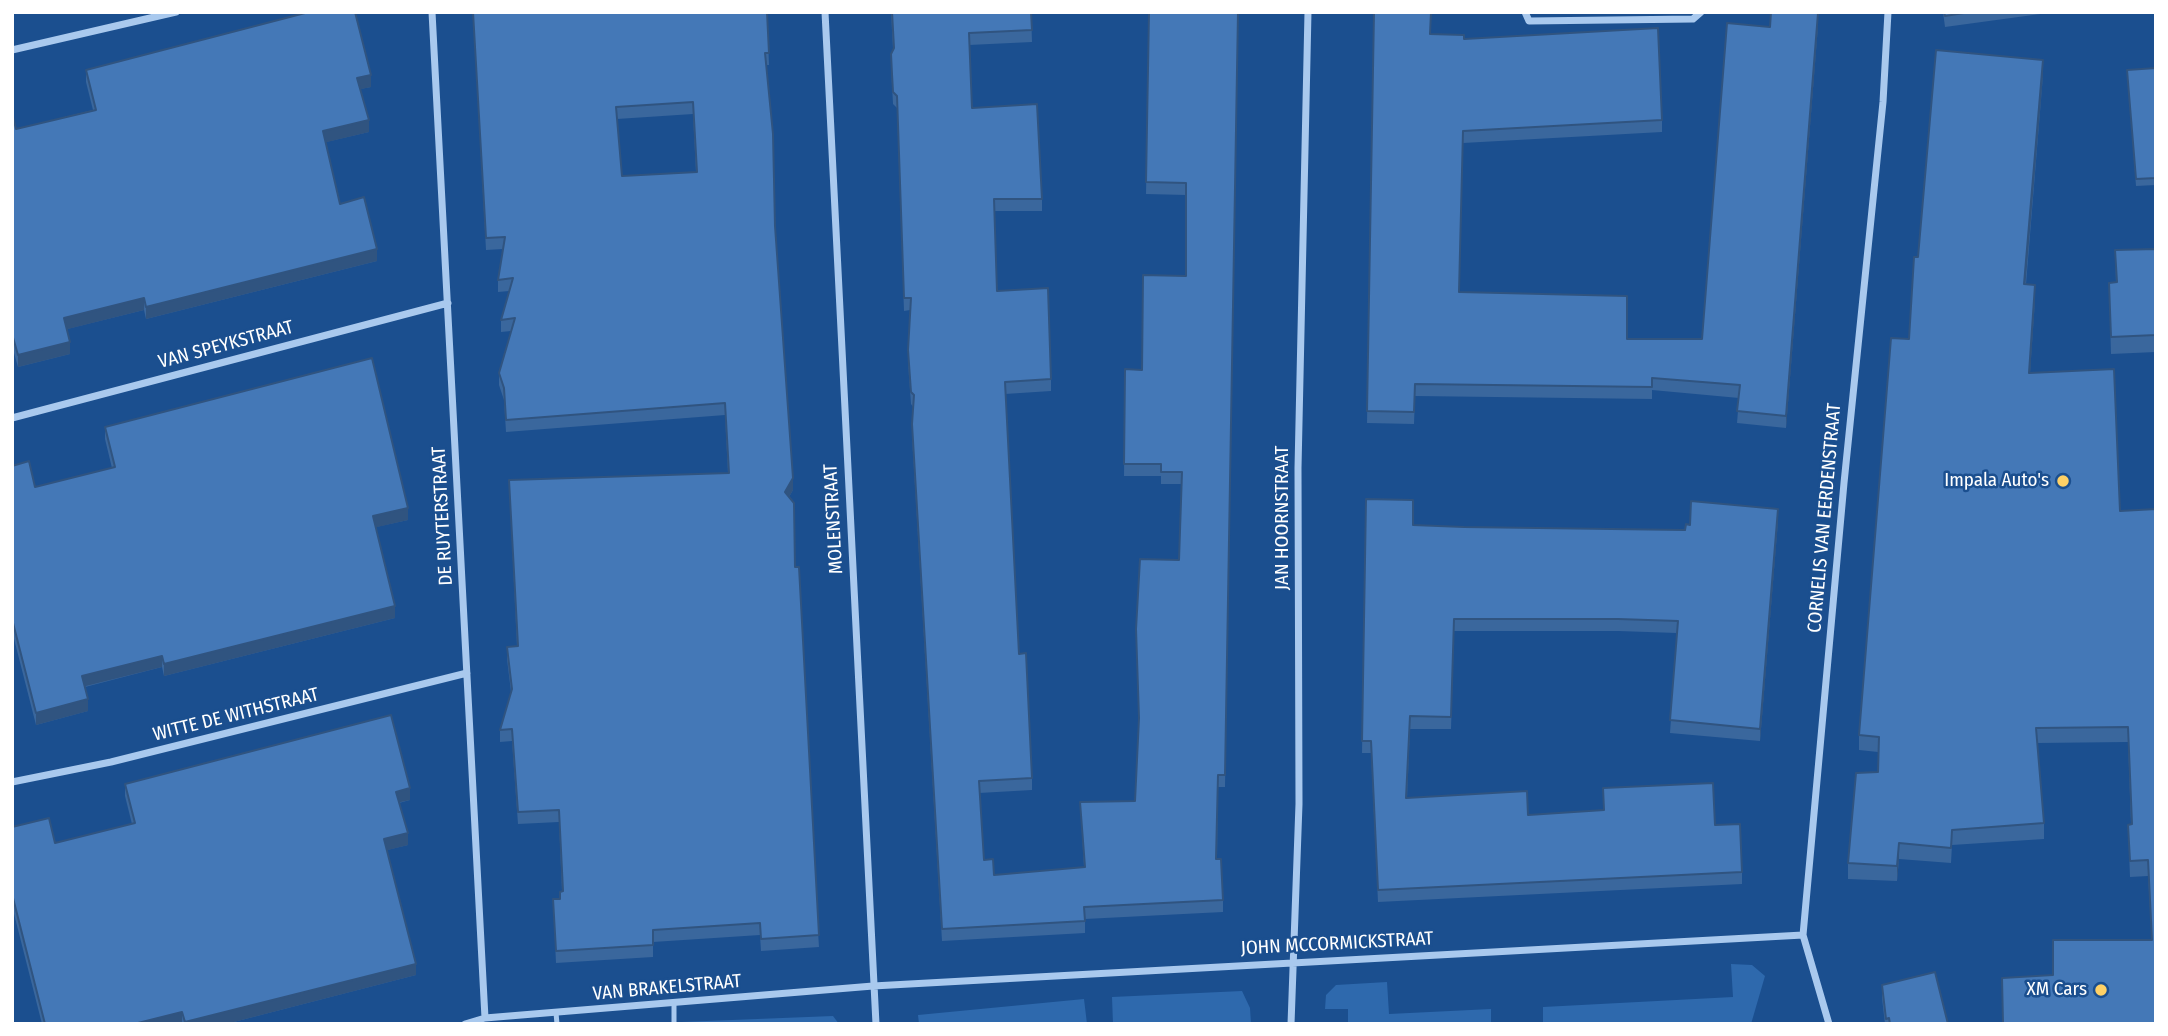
<!DOCTYPE html>
<html>
<head>
<meta charset="utf-8">
<style>
  body { margin:0 }
  #map { position:relative; width:2168px; height:1036px; overflow:hidden; background:#1b4f8f; font-family:"Fira Sans Condensed",sans-serif }
  canvas { display:block }
  .frame { position:absolute; inset:0; border:14px solid #fff; pointer-events:none }
</style>
</head>
<body>
<div id="map">
<canvas width="2168" height="1036"></canvas>
<div class="frame"></div>
</div>
<script>
const context = document.querySelector('canvas').getContext('2d');
context.lineJoin = 'round';
function paint(path, color) {
  context.fillStyle = color;
  context.fill(path, 'evenodd');
}
function strokePath(path, color, width, dash) {
  context.strokeStyle = color;
  context.lineWidth = width;
  context.lineCap = dash ? 'butt' : 'round';
  context.setLineDash(dash || []);
  context.stroke(path);
}
function label(font, color, halo, rows, align = 'center') {
  context.font = font + ' "Fira Sans Condensed",sans-serif';
  context.lineWidth = 5;
  context.setLineDash([]);
  context.textBaseline = 'middle';
  context.strokeStyle = halo;
  context.fillStyle = color;
  for (const [text, x, y, turn = 0] of rows) {
    context.save();
    context.translate(x, y);
    context.rotate((+turn || 0) * Math.PI / 180);
    context.textAlign = isNaN(turn) ? turn : align;
    if (halo) context.strokeText(text, 0, 0);
    context.fillText(text, 0, 0);
    context.restore();
  }
}
const green = new Path2D(`
  M1731,964L1752,965L1765,976L1751,1024H1543V1007L1733,997Z
  M1387,982L1389,1014L1491,1009V1024H1348V1009H1325L1326,995L1336,985Z
  M1242,991L1250,1008L1251,1024H1113L1112,997Z
  M1084,999L1087,1024H919L918,1015Z
  M833,1016L839,1024L681,1022Z`);
const lane = new Path2D(`
  M674,1003V1024
  M556,1013L557,1024`);
const street = new Path2D(`
  M432,12L485,1018
  M825,12L876,1024
  M1525,12L1529,21L1693,19L1701,12
  M12,50L176,12
  M12,418L448,303
  M12,782L111,762L467,673
  M465,1024L485,1018L873,986L1803,935
  M1291,1024L1299,804L1298,468L1308,12
  M1829,1024L1803,935L1844,483L1883,102L1888,12`);
const wall = new Path2D(`
  M473,12H767L769,65H766L775,226L793,490L789,497L795,567L819,947L761,951L760,935L653,942V957L556,963L553,899H560L562,891L559,822L518,824L512,741L500,742V730L511,692L507,659V647L517,646L509,480L728,473L725,415L506,432L504,400L499,385V373L511,331L501,332V320L509,291L498,292V280L503,249L486,250ZM693,114L696,172L622,176L617,119Z
  M891,12H1031L1032,42L969,45L972,108L1042,199V211H994L997,291L1051,379V391L1005,394L1019,654L1032,778V790L979,793L984,860L994,875L1084,867L1080,802L1135,801L1179,560L1182,484H1161V476H1124L1125,369L1142,370L1186,276V195L1146,194L1149,12H1238L1225,787H1218L1217,859L1223,900V912L1085,919V933L942,941L912,436L913,407L911,404L908,362L910,310L904,311L897,108L893,104L891,66V54L893,49Z
  M1374,12L1430,34L1464,39L1662,120V132L1463,143L1459,292L1627,339H1702L1770,27L1818,26L1786,428L1737,423L1739,398L1652,390V399L1415,396L1414,424L1367,423Z
  M1943,12H2055L1945,27Z
  M2156,68V185L2136,186L2127,70Z
  M86,70L371,87L360,89L369,132L326,142L340,204L377,261L146,319L144,310L67,329L70,354L18,367L12,346V113L16,129L93,110L86,82Z
  M2043,75L2026,284L2035,300L2030,373L2120,511L2156,509V1024H2003L2002,978L2053,975L2152,940L2148,876L2130,877L2128,825L2131,824L2128,742L2037,743L2044,823V839L1952,845L1951,863L1899,859L1897,881L1848,879V863L1878,772V752L1859,750V735L1909,339L1918,257Z
  M2156,249V352L2111,354L2109,283H2116L2115,250Z
  M105,427L408,520L376,527L395,618L164,676L162,667L85,687L88,711L36,725L12,631V466L35,487L112,468L105,439Z
  M1366,499L1413,525L1464,527L1685,530L1778,521L1760,741L1670,733L1677,633L1618,631H1454L1451,729H1410L1407,798L1528,815L1715,825L1742,872V884L1378,902L1371,753H1362Z
  M125,784L410,800L399,803L408,845L387,850L416,975L226,1024H42L12,906V827L55,843L132,824L125,796Z
  M1882,985L1948,1024H1885L1882,998Z`);
const shadedWall = new Path2D(`
  M1818,13V26L1786,428V416Z
  M2043,60V75L2024,300V284Z
  M371,75V87L357,90V78Z
  M369,120V132L323,143V131Z
  M377,249V261L146,319V307Z
  M2035,285V300L2029,389V373Z
  M144,298V310L64,330V318Z
  M70,342V354L18,367V355Z
  M793,478V490L785,504V492Z
  M408,508V520L373,528V516Z
  M1778,509V521L1760,741V729Z
  M395,606V618L164,676V664Z
  M162,656V667L82,687V676Z
  M88,699V711L36,725V713Z
  M410,788V800L396,803V792Z
  M408,833V845L384,851V839Z
  M1899,843V859L1897,881V866Z
  M416,964V975L226,1024H185V1022Z
  M182,1012V1024H134Z`);
const building = new Path2D(`
  M309,12H355L371,75L357,78L369,120L323,131L340,204L364,197L377,249L146,307L144,298L64,318L70,342L18,355L12,334V113L16,129L96,110L86,70Z
  M473,12H767L769,53H765L773,134L775,226L793,478L785,492L794,503L795,567H799L819,935L761,939L760,923L653,930V945L556,951L553,899H560V892L563,891L559,810L518,812L512,729L500,730L512,689L507,647L518,646L509,480L729,473L725,403L506,420L504,388L499,373L515,318L501,320L513,278L498,280L505,237L486,238ZM693,102L697,172L622,176L616,107Z
  M892,12H1031L1032,30L969,33L972,108L1037,104L1042,199H994L997,291L1048,288L1051,379L1005,382L1019,654L1026,653L1032,778L979,781L984,860L993,859L994,875L1085,867L1080,802L1135,801L1139,718L1136,629L1140,559L1179,560L1182,472H1161V464H1124L1125,369L1142,370L1143,275L1186,276V183L1146,182L1149,12H1238L1225,775H1218L1216,859H1221L1223,900L1084,907L1085,921L942,929L912,424L914,395L911,392L908,350L911,298H904L897,96L893,92L892,74L891,54L894,48Z
  M1374,12H1431L1430,34L1464,35V39L1658,28L1662,120L1463,131L1459,292L1627,296V339H1702L1727,23L1770,27L1771,12L1818,13L1786,416L1737,411L1740,385L1652,378V387L1415,384L1414,412L1367,411Z
  M1944,12H1970L1945,16Z
  M1936,50L2043,60L2024,284L2035,285L2029,373L2114,369L2120,511L2156,509V1024H2003L2002,978L2053,975V940H2152L2148,860L2130,861L2128,825L2132,824L2128,727L2036,728L2044,823L1952,830L1951,848L1899,843L1897,866L1848,863L1856,773L1878,772L1879,737L1859,735L1891,338L1909,339L1914,257H1918Z
  M2156,68V178L2136,179L2127,70Z
  M2156,249V335L2111,337L2109,283L2117,282L2115,250Z
  M372,358L408,508L373,516L395,606L164,664L162,656L82,676L88,699L36,713L12,619V466L29,461L35,487L115,467L105,427Z
  M1366,499L1413,500V525L1464,527L1685,530L1686,524L1690,525L1691,501L1778,509L1760,729L1670,720L1678,621L1618,619H1454L1451,717L1410,716L1406,798L1527,791L1528,815L1604,810L1603,788L1713,783L1715,825L1740,824L1742,872L1378,890L1371,741H1362Z
  M391,715L410,788L396,792L408,833L384,839L416,964L185,1022L182,1012L134,1024H45L12,894V827L49,818L55,843L135,823L125,784Z
  M1935,972L1948,1024H1890L1889,1018L1886,1019L1882,985Z`);
const markers = [
  [2063,481,7,"#ffd166"],
  [2101,990,7,"#ffd166"]
];
const streetNames = [
  ["VAN SPEYKSTRAAT",226,345,-15],
  ["DE RUYTERSTRAAT",443,516,-93],
  ["JAN HOORNSTRAAT",1283,518,-90],
  ["CORNELIS VAN EERDENSTRAAT",1825,518,-85],
  ["MOLENSTRAAT",834,519,-93],
  ["WITTE DE WITHSTRAAT",236,715,-14],
  ["JOHN MCCORMICKSTRAAT",1337,944,-3],
  ["VAN BRAKELSTRAAT",667,988,-5]
];
const poiNames = [
  ["Impala Auto's",2049,481],
  ["XM Cars",2087,990]
];
paint(green, '#2e69ad');
strokePath(lane, '#a9c9ee', 5);
strokePath(street, '#a9c9ee', 7);
paint(wall, '#3a679d');
paint(shadedWall, '#305480');
paint(building, '#4478b7');
strokePath(building, '#305480', 2);
for (const [x, y, r, color] of markers) {
  const dot = new Path2D();
  dot.arc(x, y, r, 0, 2 * Math.PI);
  context.fillStyle = color;
  context.fill(dot);
  strokePath(dot, '#1b4f8f', 2.5);
}
label('19px', '#fff', '#1b4f8f', streetNames);
label('19px', '#fff', '#1b4f8f', poiNames, 'right');
</script>
</body>
</html>
